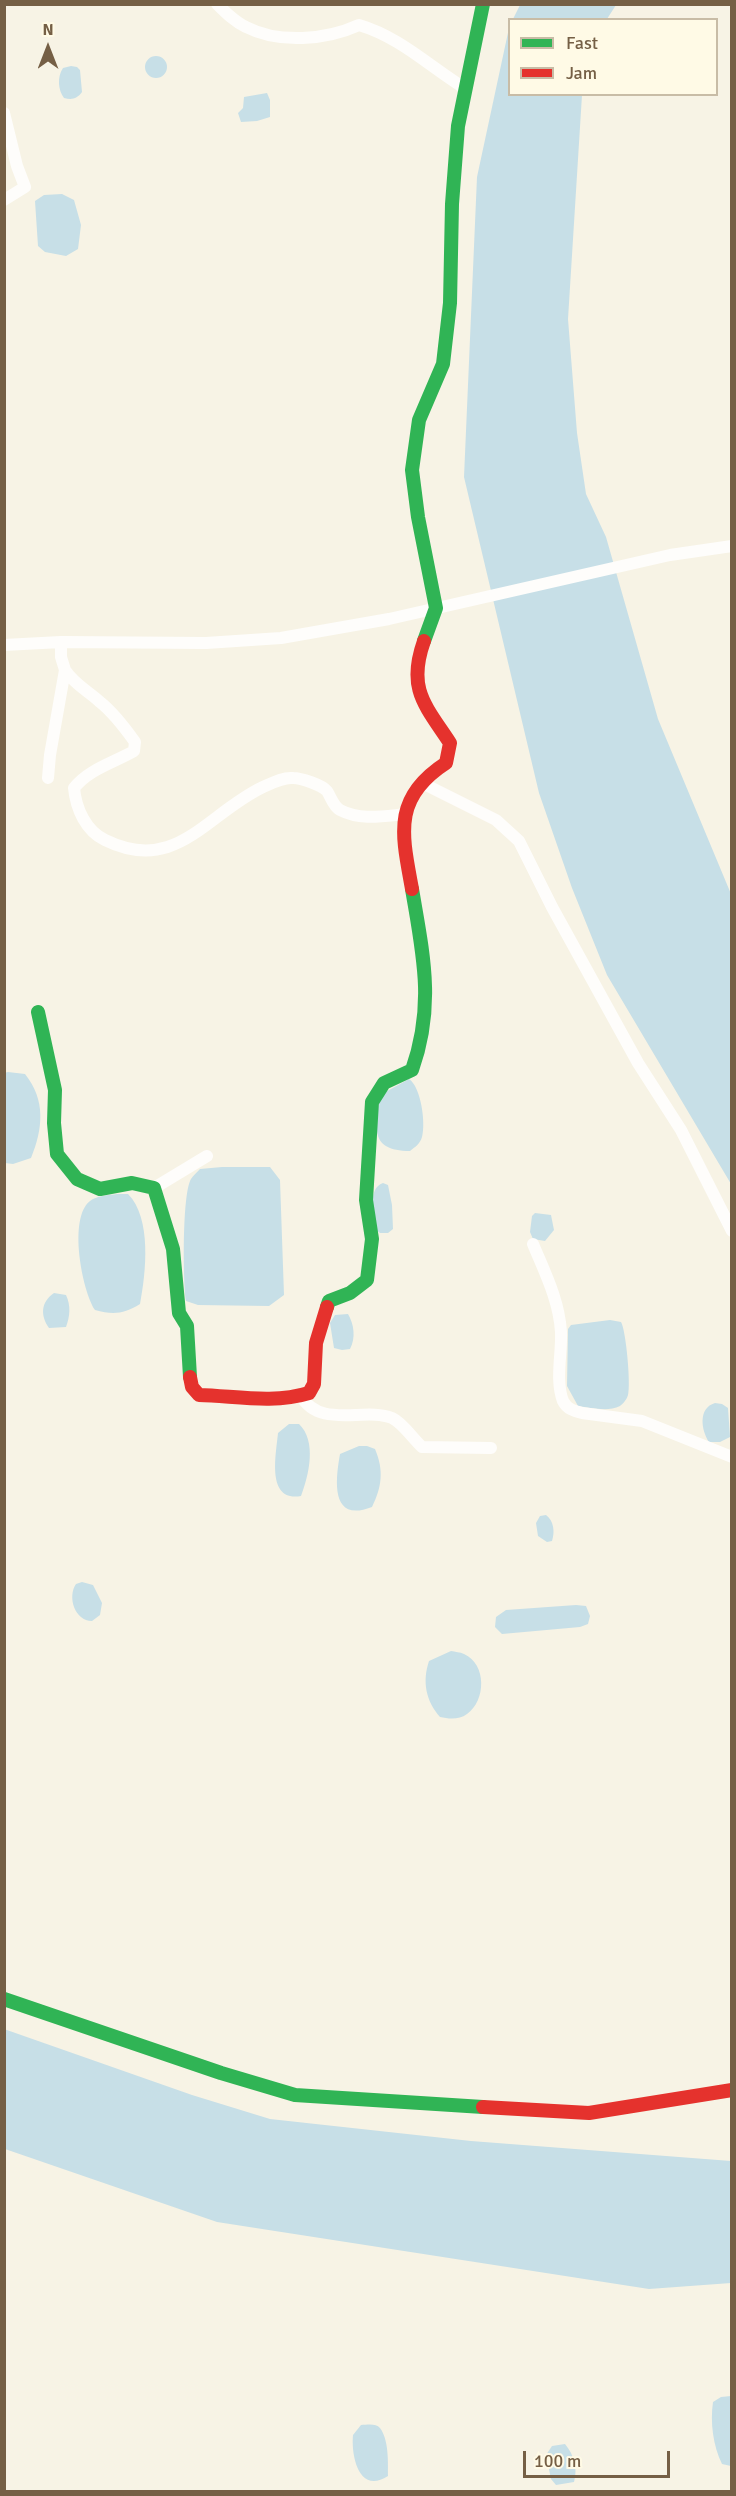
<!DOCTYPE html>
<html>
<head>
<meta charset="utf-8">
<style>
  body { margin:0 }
  #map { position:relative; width:736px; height:2496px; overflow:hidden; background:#f7f3e5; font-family:Signika,sans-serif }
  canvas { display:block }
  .frame { position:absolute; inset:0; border:6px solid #755f45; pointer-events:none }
  .legend { position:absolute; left:508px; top:18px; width:210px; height:78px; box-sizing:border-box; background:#fffae6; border:2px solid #c8bca6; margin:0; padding:8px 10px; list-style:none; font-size:18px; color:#755f45 }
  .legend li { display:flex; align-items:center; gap:12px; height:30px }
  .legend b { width:30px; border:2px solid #c8bca6 }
  .north { position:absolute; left:18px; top:18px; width:60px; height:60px; -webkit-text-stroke:4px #fffae6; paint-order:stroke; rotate:0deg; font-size:16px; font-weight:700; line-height:24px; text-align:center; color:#755f45 }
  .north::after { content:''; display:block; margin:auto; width:21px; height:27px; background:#755f45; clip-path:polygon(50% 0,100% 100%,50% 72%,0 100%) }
  .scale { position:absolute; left:523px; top:2451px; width:147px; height:27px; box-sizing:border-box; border:3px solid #755f45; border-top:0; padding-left:8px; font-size:18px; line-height:21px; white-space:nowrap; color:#755f45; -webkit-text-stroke:4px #fffae6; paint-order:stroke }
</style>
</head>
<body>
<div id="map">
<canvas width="736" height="2496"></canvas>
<div class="frame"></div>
<ul class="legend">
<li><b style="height:8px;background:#30b455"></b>Fast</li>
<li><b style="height:8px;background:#e5322d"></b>Jam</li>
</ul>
<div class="north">N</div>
<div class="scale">100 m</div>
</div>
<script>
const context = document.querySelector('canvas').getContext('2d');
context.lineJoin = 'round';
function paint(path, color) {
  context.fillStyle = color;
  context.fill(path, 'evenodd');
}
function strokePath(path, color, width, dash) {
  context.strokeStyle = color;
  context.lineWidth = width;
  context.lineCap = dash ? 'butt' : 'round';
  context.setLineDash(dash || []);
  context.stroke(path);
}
const water = new Path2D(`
  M520,5V4L616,5L607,19H513Z
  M509,28L510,94L582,95L568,319L577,433L586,494L606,537L658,719L731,894V1184L607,975L572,888L539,793L464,477L477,177Z
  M145 67a11 11 0 1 1 22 0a11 11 0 1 1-22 0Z
  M71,66L77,67L80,70L82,92C77,99 72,100 64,98C58,90 57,77 63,68Z
  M267,93L270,100V117L257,121L241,122L238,113L243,108L244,97Z
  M62,194L74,200L81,225L78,249L66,256L45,252L38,246L35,201L44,195Z
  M8,1072L25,1074C46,1100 43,1129 31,1158L13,1164L5,1163L4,1073Z
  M409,1079C421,1087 426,1123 422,1137C420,1144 415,1147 410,1151C368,1151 376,1126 380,1095Z
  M222,1167H270L280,1180L284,1295L269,1306L198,1305L186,1301C183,1282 182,1194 191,1179C193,1176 197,1172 200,1169Z
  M383,1183L388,1185L392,1205L393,1229L388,1233H380L375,1229C374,1216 367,1188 383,1183Z
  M117,1194H128C152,1218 146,1273 140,1304C124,1314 113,1315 95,1310C82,1290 68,1218 90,1201C96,1196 109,1195 117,1194Z
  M535,1213L551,1215L554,1230L545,1241L533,1239L530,1232L532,1216Z
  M54,1293L66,1295C71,1306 70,1316 66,1327L49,1328C40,1315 41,1302 54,1293Z
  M348,1314C354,1324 356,1338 350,1349L342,1350L334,1348L330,1323L335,1315Z
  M610,1320L621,1322C626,1330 631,1385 628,1395C627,1399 623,1404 620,1406C608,1412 591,1408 578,1406L567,1386L568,1329L571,1325Z
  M715,1403L722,1404L728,1408L730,1437L720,1442H709C701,1430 698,1408 715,1403Z
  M289,1424H299C317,1441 309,1475 301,1496C266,1502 276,1455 278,1433Z
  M359,1446H367L375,1449C384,1470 382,1487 372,1507C331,1523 335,1482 340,1454Z
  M546,1515C554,1521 555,1532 552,1541L547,1542L538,1536L536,1523L540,1516Z
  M82,1582L93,1585L102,1603L100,1615L92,1621C75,1621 67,1597 76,1584Z
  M576,1605L586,1606L590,1616L588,1624L580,1627L502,1634L495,1627L496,1617L506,1610Z
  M451,1651C455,1652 460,1652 464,1654C487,1664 486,1701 467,1714C459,1720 449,1719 440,1717C426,1701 422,1682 429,1661Z
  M4,2029L192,2095L270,2119L471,2141L731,2161V2283L649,2289L217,2222L5,2149Z
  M731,2396H732L731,2466L722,2464C713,2446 710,2422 713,2402L721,2397Z
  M361,2425C367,2425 376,2423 380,2428C389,2440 388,2462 388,2476C359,2495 351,2456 353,2435Z
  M565,2444C574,2455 578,2468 574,2482L556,2485L551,2479L546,2455L552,2446Z`);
const street = new Path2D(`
  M217,4C226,13 235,22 246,27C279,44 326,40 359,25C400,37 430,67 466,89
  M4,113L17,166L25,187L4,200
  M4,645L61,642L206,643L281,638L389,619L670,555L732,546
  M65,670C74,684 88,691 100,702C114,713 125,728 135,742L134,751C113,763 89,769 74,788C76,809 86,831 105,840C176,875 206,814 263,787C272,783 283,777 293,778C301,778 322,785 327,791C331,797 333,806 340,810C361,821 384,816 407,814
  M48,778L50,755L65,670L61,657V642
  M422,783L496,820L519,841L552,907L638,1063L681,1130L732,1231
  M154,1188L207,1156
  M533,1244C545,1273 559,1300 561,1332C562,1354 555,1380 563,1401C567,1409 574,1411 582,1413L642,1421L732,1457
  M301,1396C320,1429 364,1407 392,1418C403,1423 412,1438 422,1447L491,1448`);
const fast = new Path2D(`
  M424,641L436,608L418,517L412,470L419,420L443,364L450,303L452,204L458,126L483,4
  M38,1012L55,1090L54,1123L57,1154L77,1179L100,1189L132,1183L154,1188L173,1249L179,1313L187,1326L190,1377
  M327,1307L329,1301L350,1293L367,1280L372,1239L366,1200L372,1102L384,1083L412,1070C435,1005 423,954 412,889
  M4,1999L221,2073L295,2095L483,2107`);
const jam = new Path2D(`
  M412,889C402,834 392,798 446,763L450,743C425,705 407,689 424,641
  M190,1377L192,1387L199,1395C236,1396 273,1404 309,1393L314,1384L316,1343L327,1307
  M483,2107L589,2113L732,2090`);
paint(water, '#c7dfe7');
strokePath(street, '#fefdfb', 12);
strokePath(fast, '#30b455', 14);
strokePath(jam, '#e5322d', 14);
</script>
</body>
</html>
